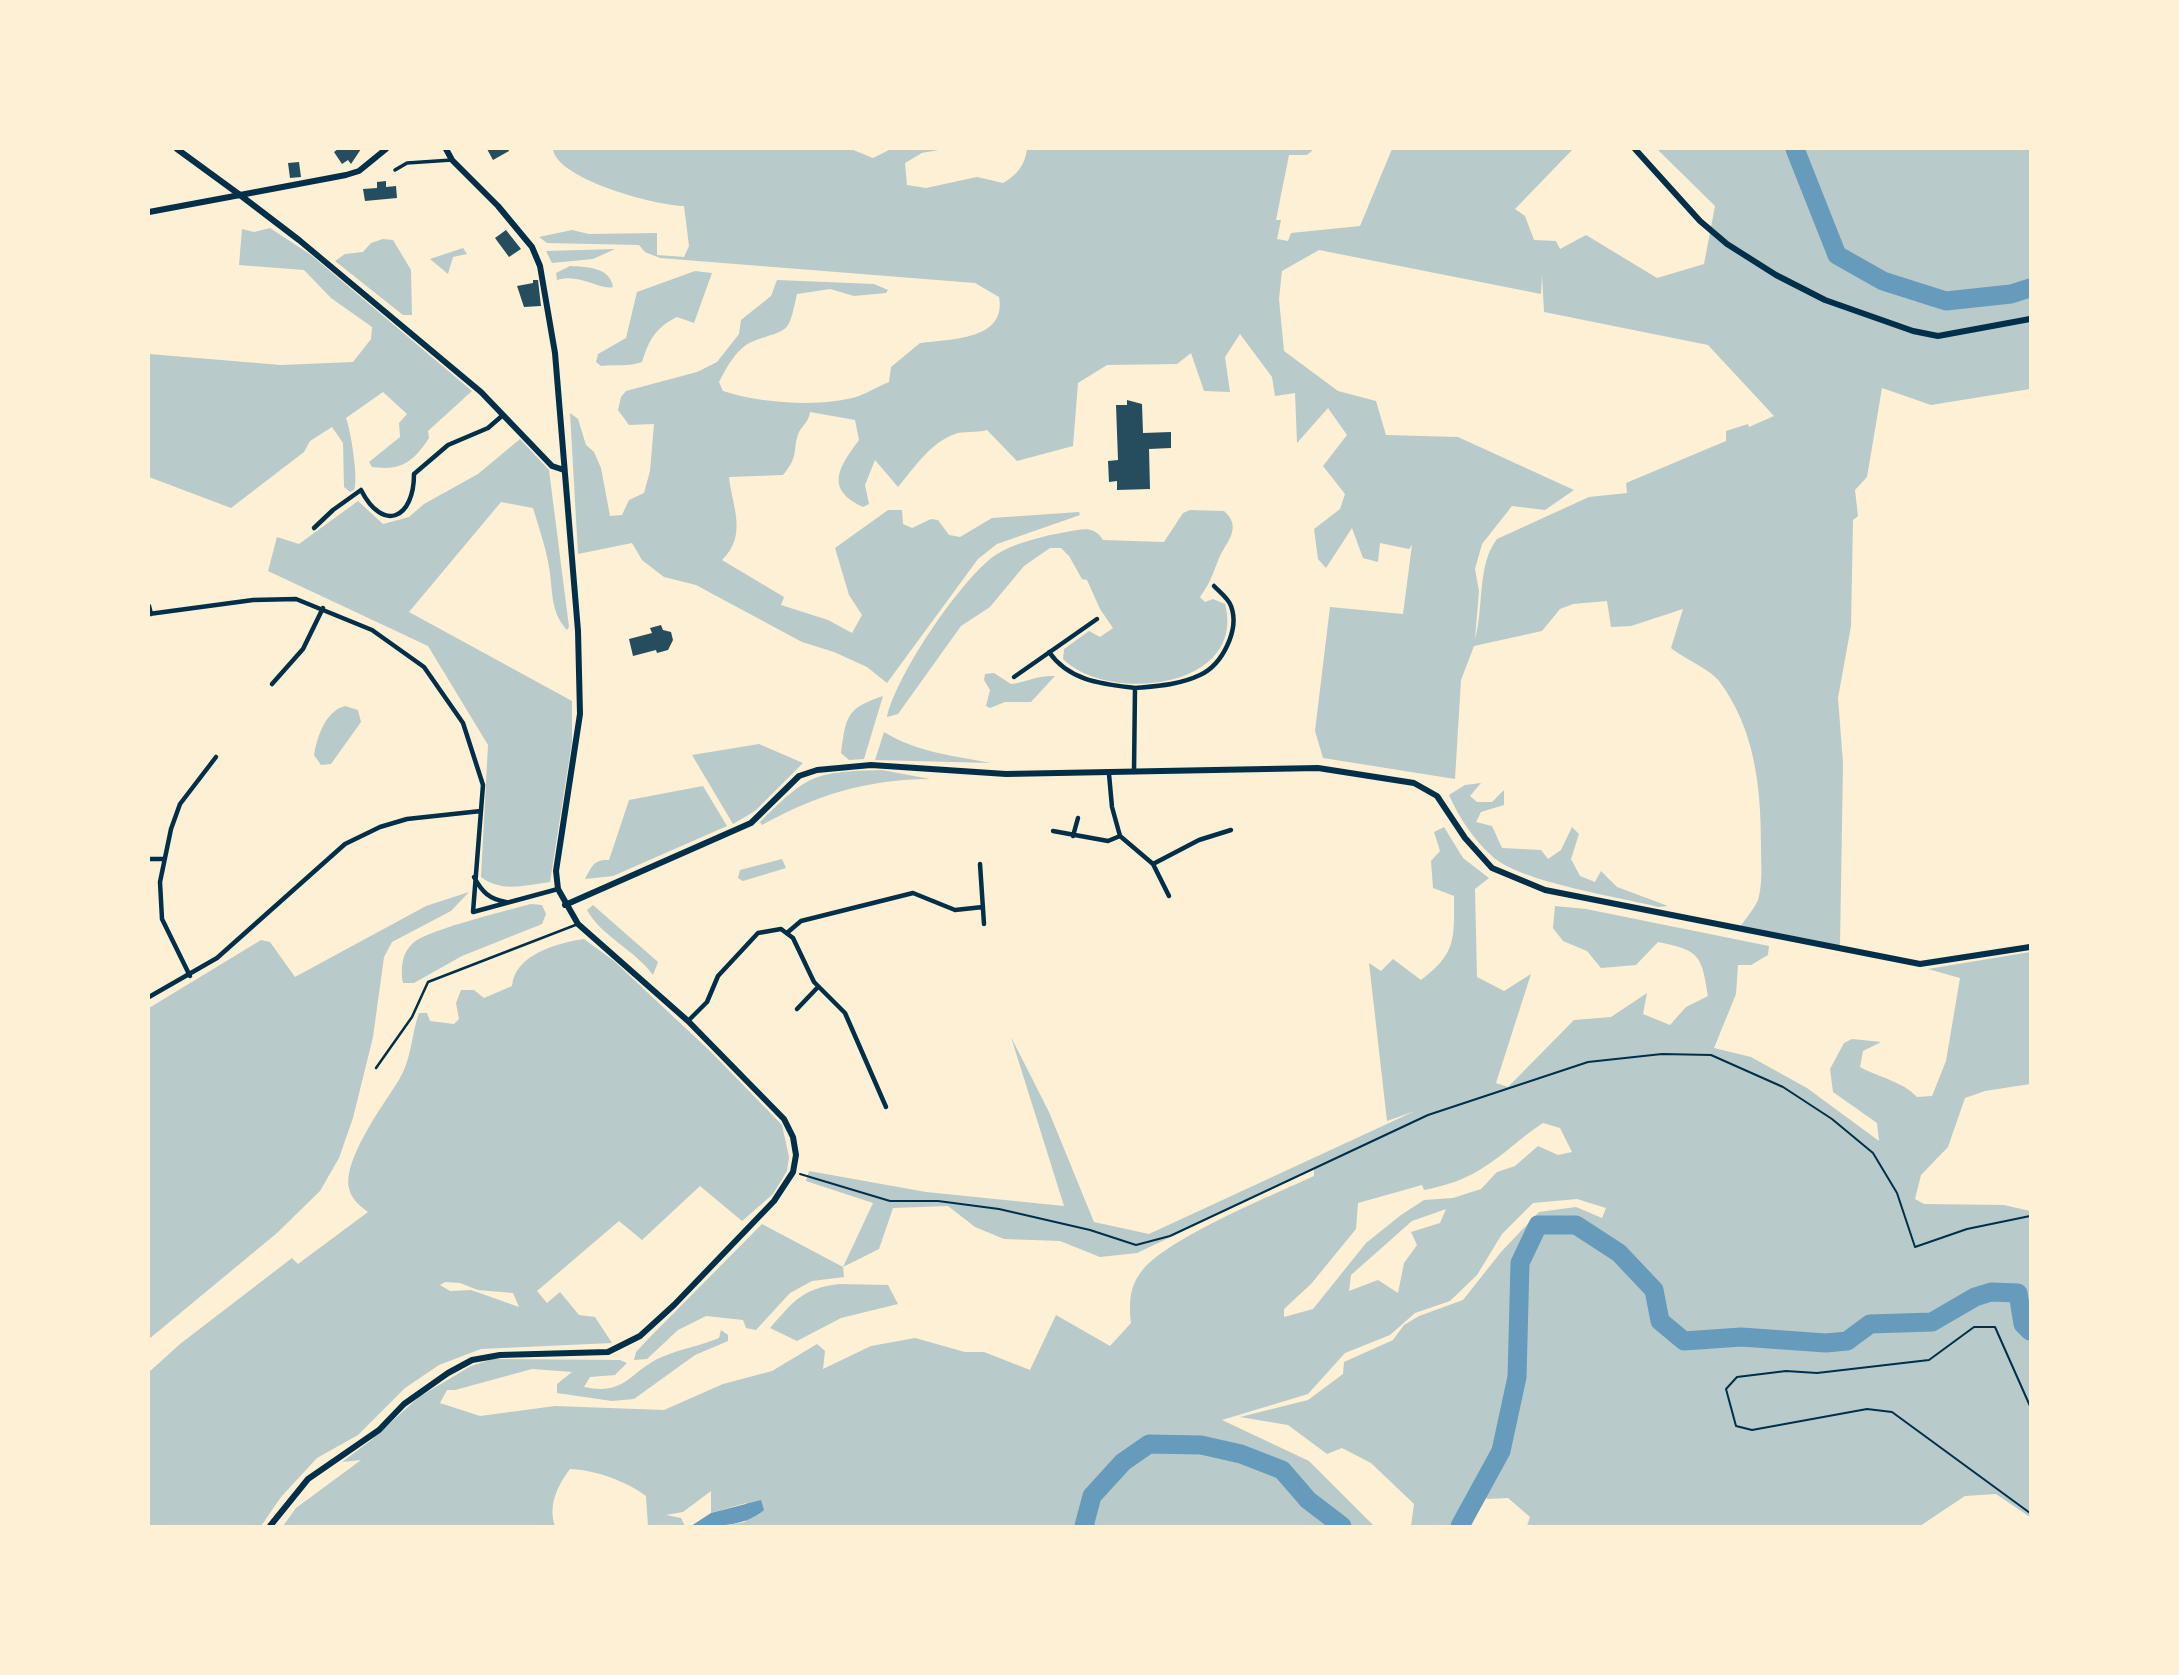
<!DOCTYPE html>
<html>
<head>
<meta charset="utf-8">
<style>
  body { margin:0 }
  #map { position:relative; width:2179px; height:1675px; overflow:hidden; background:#fdf0d5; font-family:"Noto Sans",sans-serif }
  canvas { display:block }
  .frame { position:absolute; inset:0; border:150px solid #fdf0d5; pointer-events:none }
</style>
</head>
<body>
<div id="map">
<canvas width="2179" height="1675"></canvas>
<div class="frame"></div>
</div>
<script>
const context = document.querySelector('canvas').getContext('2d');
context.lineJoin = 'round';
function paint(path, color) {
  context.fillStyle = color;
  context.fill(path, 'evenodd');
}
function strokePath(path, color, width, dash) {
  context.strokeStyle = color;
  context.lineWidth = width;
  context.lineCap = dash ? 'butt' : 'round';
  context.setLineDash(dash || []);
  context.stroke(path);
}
const green = new Path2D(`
  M553,149H851L873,158L891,149H944L922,153L905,163L907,185L926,188L977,177L1003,183C1017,175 1025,165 1027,149H1314L1307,155H1289L1276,220H1281L1277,239L1288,241L1291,233L1360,226L1392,149H1573L1515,209L1525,216L1534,240L1556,241L1560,249L1586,235L1657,278L1704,264L1715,206L1657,149H2030V389L1931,405L1882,388L1867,477L1855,490L1858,516L1853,520L1851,626L1838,698L1843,763L1840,946L1740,927C1746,918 1754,909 1758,900C1763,883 1761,863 1761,846C1761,787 1755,729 1719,681C1710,669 1686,660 1671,648L1683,609L1631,626L1611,627L1607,601L1573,604L1560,609L1542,631L1474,646L1461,680L1455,779L1323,758L1315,731L1330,607L1403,614L1412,545L1409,549L1380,543L1378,562L1363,558L1352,528L1326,568L1318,559L1314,529L1340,509L1345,494L1323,466L1347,435L1328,408L1297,443L1295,393L1275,396L1272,377L1240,334L1225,357L1230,392L1204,391L1191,353L1177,364L1107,365L1078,383L1073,446L1017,461L987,430C977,433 961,431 955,434C930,443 915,467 898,487L875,460L865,485L869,504L863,507C824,489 839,467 859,440L855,420L810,412C809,421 803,425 799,432C792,449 800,455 783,475L729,477C732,506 748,535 722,560L784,597L781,605L828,620L852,633L862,615L849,595L835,548L888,510H902L903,524L912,528L931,519L938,520L949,535L960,537L992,518L1079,512L1080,515L997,544L978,559L887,683L867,667L834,652L802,642L696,585L664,577L642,560L632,543L578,554L570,413L578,419L586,445L594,452L601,468L610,516L622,515L629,500L644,493L650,471L654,424L629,425L618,410L621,397L626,391L697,372L717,362L739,334L741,320L771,296L777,280L874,284L888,290L886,293L854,296L830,289L797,294C788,335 790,328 754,341C737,347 727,367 719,382L723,391C759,403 822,408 859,396C869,392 879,386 889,382L891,367L920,343C951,339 1007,340 999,297L975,283L660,258L645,252L639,245L547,243L539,237L572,230L589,234L657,233V255L684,257L689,246L684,206C657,206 556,179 553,149ZM1319,250L1541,294L1542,275L1544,312L1708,345L1774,416L1749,427L1748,424L1726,431V441L1626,483L1627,493L1589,497L1497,539C1477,564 1484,608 1475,639L1479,591L1475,569L1482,544L1512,506L1545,510L1574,490L1458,437L1386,435L1376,401L1338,391L1284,351L1279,299L1282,271Z
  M270,228L311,255L472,391L428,431L429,438C413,462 402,471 372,467L369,462L400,437L399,423L407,414L383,392L346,418C350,427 359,480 354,490L350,492L344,487L343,443L332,427L310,441L304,452L231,508L149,477V354L281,365L353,362L371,339L372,327L331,298L304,270L239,265L242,229L254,232Z
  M383,239L393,240L411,270L412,315H403L335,261L345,254L363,252L371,243Z
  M463,248L467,254L453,257L448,274L430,259Z
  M615,249L593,259L552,263L546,251Z
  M570,266C587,267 610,267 613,287C600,291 581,273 557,280L556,273Z
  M695,271L712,273L694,323L677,317C655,328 649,340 642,362C628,367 616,364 601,366L596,362L598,354L626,338L637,292Z
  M520,439L549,470L569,627L567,630C550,612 553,590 549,567C546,548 539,528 533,508L501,502L409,612L572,701V742L550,882C525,885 502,893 481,877L488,745L428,646L268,571L277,537L299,544L358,501L383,524L409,517L424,504L478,474Z
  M1190,510L1224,511C1242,527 1228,540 1220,556C1212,574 1213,579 1200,597L1205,602L1213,599L1225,604C1247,689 1108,704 1063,659L1064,649L1089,631L1100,637L1113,628L1100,609L1087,580L1082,579L1069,556L1061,548H1050L1024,566L990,607L961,626L898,714L887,717C896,675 960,581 994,556C1013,543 1044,536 1066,532C1082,529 1094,525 1103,540L1164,542L1183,513Z
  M994,673L1011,684C1027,682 1038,675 1055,676L1031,702H1005L990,708L986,706L990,690L984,680L985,674Z
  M883,696L864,759L849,760L841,753C846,717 846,708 883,696Z
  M345,706L358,710L361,722L331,764L321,765L314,755C317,738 325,711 345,706Z
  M884,732C916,752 955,756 991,763L875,760Z
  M759,744L803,763L755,811L733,824L692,755Z
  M882,770L930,779C868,779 816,795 762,825L760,822C809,774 813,772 882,770Z
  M1481,783L1470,796L1477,802H1492L1504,790V805L1481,812L1476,822L1492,826L1502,848L1541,850L1548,859L1561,850L1572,827L1579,834L1571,859L1580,876L1595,882L1601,871L1617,887L1668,906L1659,907C1619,897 1521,882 1493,857C1474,840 1459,818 1449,795L1465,785Z
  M703,786L727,826L613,876L585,879C592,866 594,859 609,860L629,800Z
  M1444,827L1463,858L1489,878L1475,889L1477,977L1504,991L1531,974L1496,1083L1508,1087L1574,1020L1611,1017L1647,993L1643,1014L1670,1025L1686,1007L1708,996C1702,955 1699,950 1658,942L1636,965L1601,968L1587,951L1563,941L1553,928L1555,906L1586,909L1769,946L1768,955L1751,965H1738L1736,994L1714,1048L1751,1057L1807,1088L1879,1141L1877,1123L1833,1092L1830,1069L1844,1043L1852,1039L1881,1042L1863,1051L1860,1067C1880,1078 1902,1081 1917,1097L1932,1096L1946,1061L1960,978L1928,969L2030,952V1084L1985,1091L1965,1098L1948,1147L1921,1175L1915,1199L1924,1204L2004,1205L2030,1211V1517L1996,1494L1965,1496L1920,1526H1527L1530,1517L1508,1498L1488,1499L1473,1492L1451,1526H1411L1414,1504L1371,1463L1342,1448L1327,1454L1288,1425L1240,1417L1308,1400L1343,1374L1344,1362L1393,1340L1404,1325L1419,1316L1463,1300L1501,1252L1539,1212L1576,1207L1602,1218L1606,1208L1577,1199L1533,1203L1502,1234L1477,1275L1450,1301L1415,1313L1390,1335L1345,1353L1308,1394L1222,1420L1309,1461L1374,1526H723L745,1522L746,1503L711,1513V1491L683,1512L666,1515L681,1518L685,1526H648L646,1496C626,1481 595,1470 570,1469C557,1486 548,1506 555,1526H283L296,1508L361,1460L342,1462L370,1441L419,1397L471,1366L492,1359L620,1360L627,1363L615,1375L590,1377L584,1387C627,1396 629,1371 662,1357C680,1349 700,1346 719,1338L721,1330L728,1335V1341L695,1355L634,1399L612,1401L557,1393V1384L572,1372L532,1369L455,1390H447L440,1403L480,1416L555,1406L664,1410L723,1384L772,1371L817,1344L825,1351L823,1369L871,1346L915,1338L965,1352H984L1030,1370L1056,1315L1110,1346L1131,1323C1129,1304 1129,1288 1141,1272C1165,1239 1273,1195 1314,1176V1169L1137,1253L1100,1257L1060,1241L1004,1239L975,1227L948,1206L893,1208L879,1249L843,1267L844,1277L812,1281L790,1293L756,1330L746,1328L743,1320L706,1316L678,1330L647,1359L634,1360L636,1352L651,1336L762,1224L843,1267L873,1203L806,1181L809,1171L926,1192L1064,1206L1011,1037L1049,1112L1094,1222L1149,1234L1415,1111L1387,1121L1369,963L1381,971L1393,959L1421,980C1457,953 1454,938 1454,896L1433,888L1431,861L1440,851L1434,832ZM1543,1123L1560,1128L1572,1152L1558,1155L1538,1146L1515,1166L1497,1172L1481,1189L1453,1198L1424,1200L1401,1215L1366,1243L1313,1309L1284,1317V1309L1311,1284L1356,1229L1358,1203L1422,1185L1424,1190C1444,1186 1464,1180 1481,1169C1503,1156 1521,1137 1543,1123ZM1446,1209L1440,1223L1411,1232L1417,1245L1404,1263L1398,1293L1378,1280L1349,1291L1351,1275L1412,1221Z
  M782,859L786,868L743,881L738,878L740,870Z
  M469,892L451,911L392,942L384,957L373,1037L353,1118L339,1158L320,1191L277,1233L149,1339V1008L261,940L270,942L295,977L426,906Z
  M531,904L542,905L546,914L542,924L462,956L414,983H403C400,968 402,953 413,943C427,930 509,910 531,904Z
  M593,905L658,962L653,975C634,949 602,937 587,910Z
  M584,939L614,961L711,1052L782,1125L789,1157L787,1171L773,1194L742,1221L700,1186L642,1240L619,1221L537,1291L547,1303L560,1292L579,1315L595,1317L612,1343L481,1349L439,1365L405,1388L358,1435L317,1458L281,1497L261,1526H149V1372L180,1344L292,1258L298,1264L368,1212C360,1206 351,1199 349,1188C343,1159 384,1104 399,1080C412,1058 411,1036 419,1013H427L430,1021L454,1024L459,1019L456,1003L461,990H474L484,998L512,986C515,954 558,943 584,939ZM445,1282L460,1283L478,1290L513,1293L519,1307L471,1290L450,1291L440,1285Z
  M840,1284L888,1285L898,1304L841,1318L797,1341L770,1328C793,1302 802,1288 840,1284Z`);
const water = new Path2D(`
  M761,1500L764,1510C744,1527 717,1526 691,1526L711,1513Z`);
const river = new Path2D(`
  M1795,149L1837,255L1883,281L1946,301L2011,294L2030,288
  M1084,1526L1092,1496L1123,1462L1149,1444L1201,1445L1241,1454L1282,1470L1308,1500L1342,1526
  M1460,1526L1501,1451L1517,1377L1520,1263L1538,1225H1576L1619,1253L1654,1290L1660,1321L1684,1341L1741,1337L1826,1343L1847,1341L1870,1324L1932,1322L1975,1297L1991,1292L2018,1293L2023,1324L2030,1331`);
const building = new Path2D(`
  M338,149H361L351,164L348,160L342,164L334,152Z
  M487,149H508L509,151L493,160Z
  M299,162L301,177L290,178L288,163Z
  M386,181V187L396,186L397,198L365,201L363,189L377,188V182Z
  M506,230L521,249L509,257L495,238Z
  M533,280H538L541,306L524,307L517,286L533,283Z
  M1127,400L1142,404L1143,433L1171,432V448L1149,449L1150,489L1117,490V481L1109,482L1108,461L1118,460L1116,405H1127Z
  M661,625L663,630L671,632L673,640L668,650L657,653L656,650L633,656L629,639L652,633L650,628Z`);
const path = new Path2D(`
  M800,1174L890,1201H938L999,1209L1090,1230L1136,1245L1170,1236L1428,1115L1588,1062L1662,1054L1711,1055L1783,1087L1832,1119L1873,1153L1897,1193L1915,1247L1967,1229L2030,1216
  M2030,1406L1995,1327H1974L1929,1360L1817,1373L1786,1371L1737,1377L1726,1389L1736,1426L1752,1430L1867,1409L1892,1412L2030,1513`);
const service = new Path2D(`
  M376,1068L412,1017L428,982L578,924`);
const pedestrian = new Path2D(`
  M395,170L407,163L452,160`);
const minor = new Path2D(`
  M314,528L333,510L361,490C383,533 414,519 414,474L448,445L488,428L503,415
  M149,606L151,614
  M149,614L253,600L296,599L372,630L424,667L463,723L483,785L473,912L558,889
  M1049,652C1069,681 1102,684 1135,688
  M1014,677L1097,619
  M272,684L303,649L323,608
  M1134,772L1135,688C1157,686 1179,685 1200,675C1222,665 1240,630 1231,606C1229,599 1220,592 1214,586
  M1109,774L1112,807L1120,836L1153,864L1169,896
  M1053,831L1108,841L1120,836
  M1073,836L1078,818
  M149,859H164
  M980,864L984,924
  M1153,864L1199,840L1231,830
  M474,877C482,892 489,899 506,902
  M788,932L801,921L913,893L955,910L983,907
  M190,976L162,919L160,882L171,829L180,804L216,757
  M149,997L217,958L345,844L380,827L407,819L481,811
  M797,1009L818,987
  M688,1021L707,1002L718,976L758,933L781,929L793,938L814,982L845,1013L886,1107`);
const tertiary = new Path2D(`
  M149,212L240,195L299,240L481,392L552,466L564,470
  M565,905L751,823L799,776L817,770L871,765L1006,774L1318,768L1414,783L1437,796L1465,838L1492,868L1545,890L1920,964L2030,947`);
const secondary = new Path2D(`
  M177,149L240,195L346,175L359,171L386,149
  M1635,149L1700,221L1727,244L1776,275L1825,300L1913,331L1938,336L2030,319
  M270,1526L308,1479L379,1430L404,1404L448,1373L472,1360L500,1355L608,1352L640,1336L674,1305L774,1201L793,1172L796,1155L793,1137L784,1119L688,1021L578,924L558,889L556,871L580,714L578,631L555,353L540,266L532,247L498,206L452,160L446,149`);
paint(green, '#b9caca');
paint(water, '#669bbc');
strokePath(river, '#669bbc', 19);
paint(building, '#264d5e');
strokePath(path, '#003049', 2);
strokePath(service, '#003049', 2.5);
strokePath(pedestrian, '#003049', 3.5);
strokePath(minor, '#003049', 4.5);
strokePath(tertiary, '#003049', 6);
strokePath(secondary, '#003049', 6);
</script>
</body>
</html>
